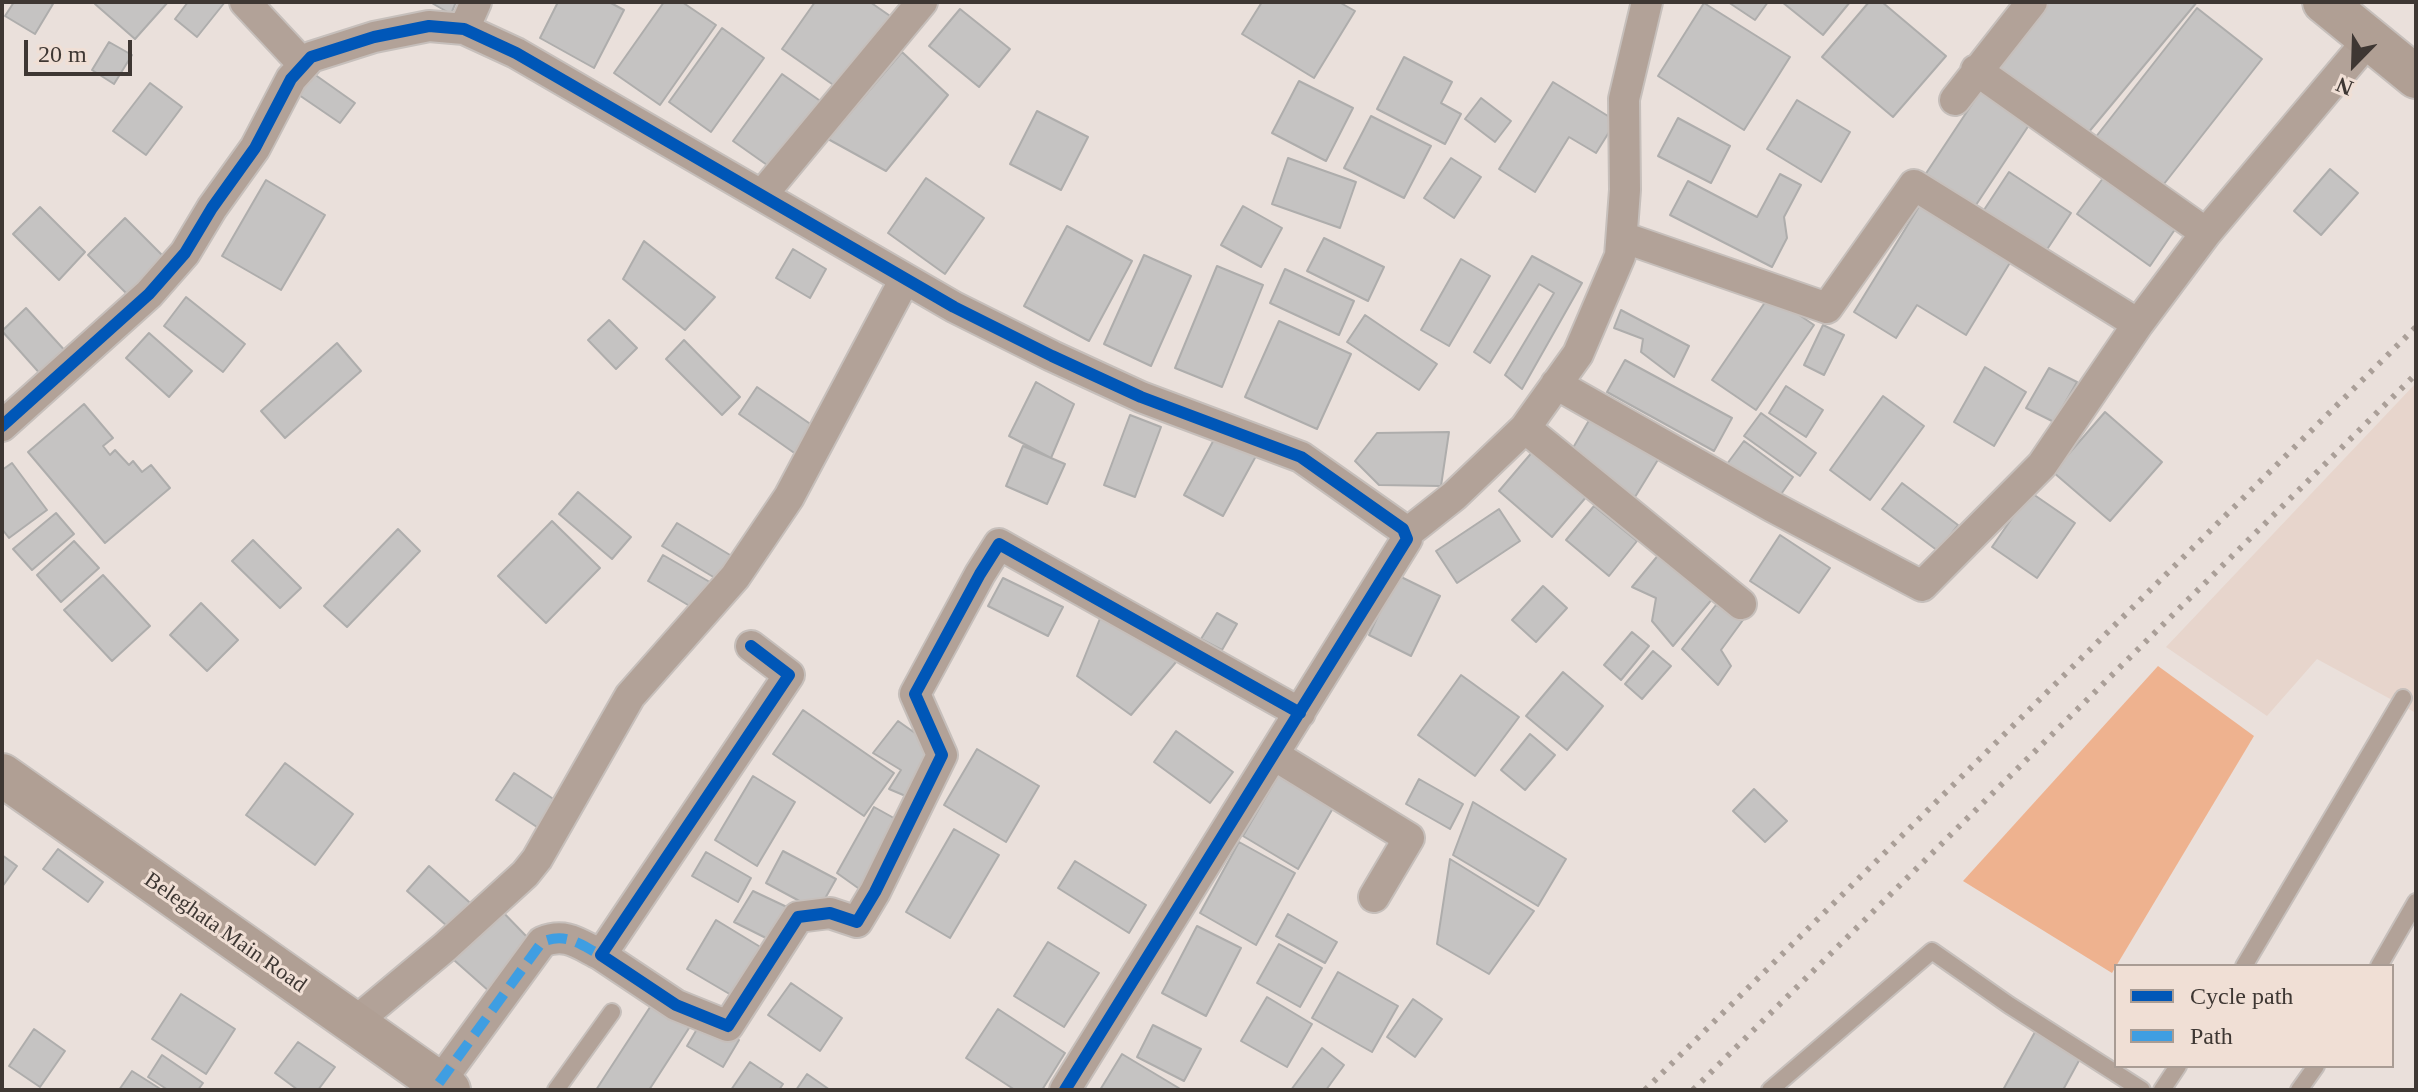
<!DOCTYPE html>
<html>
<head>
<meta charset="utf-8">
<style>
  body { margin:0 }
  #map { position:relative; width:2418px; height:1092px; overflow:hidden; background:#eae0db; font-family:"Times New Roman",serif }
  canvas { display:block }
  .frame { position:absolute; inset:0; border:4px solid #3e3733; pointer-events:none }
  .legend { position:absolute; left:2114px; top:964px; width:280px; height:104px; box-sizing:border-box; background:#f0dfd5; border:2px solid #a99c94; margin:0; padding:10px 14px; list-style:none; font-size:24px; color:#3e3733 }
  .legend li { display:flex; align-items:center; gap:16px; height:40px }
  .legend b { width:40px; border:2px solid #a99c94 }
  .north { position:absolute; left:2314px; top:24px; width:80px; height:80px; -webkit-text-stroke:6px #f0dfd5; paint-order:stroke; rotate:203deg; font-size:22px; font-weight:700; line-height:32px; text-align:center; color:#3e3733 }
  .north::after { content:''; display:block; margin:auto; width:28px; height:36px; background:#3e3733; clip-path:polygon(50% 0,100% 100%,50% 72%,0 100%) }
  .scale { position:absolute; left:24px; top:40px; width:108px; height:36px; box-sizing:border-box; border:4px solid #3e3733; border-top:0; padding-left:10px; font-size:24px; line-height:28px; white-space:nowrap; color:#3e3733; -webkit-text-stroke:6px #f0dfd5; paint-order:stroke }
</style>
</head>
<body>
<div id="map">
<canvas width="2418" height="1092"></canvas>
<div class="frame"></div>
<ul class="legend">
<li><b style="height:10px;background:#0057b8"></b>Cycle path</li>
<li><b style="height:10px;background:#3f9ee2"></b>Path</li>
</ul>
<div class="north">N</div>
<div class="scale">20 m</div>
</div>
<script>
const context = document.querySelector('canvas').getContext('2d');
context.lineJoin = 'round';
function paint(path, color) {
  context.fillStyle = color;
  context.fill(path, 'evenodd');
}
function strokePath(path, color, width, dash) {
  context.strokeStyle = color;
  context.lineWidth = width;
  context.lineCap = dash ? 'butt' : 'round';
  context.setLineDash(dash || []);
  context.stroke(path);
}
function label(font, color, halo, rows, align = 'center') {
  context.font = font + ' "Times New Roman",serif';
  context.lineWidth = 6;
  context.setLineDash([]);
  context.textBaseline = 'middle';
  context.strokeStyle = halo;
  context.fillStyle = color;
  for (const [text, x, y, turn = 0] of rows) {
    context.save();
    context.translate(x, y);
    context.rotate((+turn || 0) * Math.PI / 180);
    context.textAlign = isNaN(turn) ? turn : align;
    if (halo) context.strokeText(text, 0, 0);
    context.fillText(text, 0, 0);
    context.restore();
  }
}
const built = new Path2D(`
  M2416,383V713L2317,659L2267,716L2166,647Z`);
const water = new Path2D(`
  M2158,666L2254,736L2112,973L1963,881Z`);
const building = new Path2D(`
  M14,2H49L53,4L35,34L5,16Z
  M97,2H168L135,39L95,4Z
  M188,2H225L197,37L175,19Z
  M430,2H456L451,14Z
  M558,2H609L624,10L594,68L540,38Z
  M664,2H682L716,25L660,105L614,73Z
  M815,2H870L893,18L842,91L782,49Z
  M1262,2H1339L1355,11L1314,78L1242,34Z
  M1728,2H1768L1755,20Z
  M1782,2H1850L1823,35Z
  M1869,2H1882L1946,56L1893,117L1822,57Z
  M2041,2H2197L2083,139L1991,62Z
  M1704,3L1790,57L1744,130L1658,76Z
  M2197,8L2262,59L2160,189L2095,138Z
  M960,9L1010,49L979,87L929,46Z
  M722,28L764,58L711,132L669,102Z
  M109,42L132,55L114,84L92,70Z
  M902,52L948,95L886,171L828,139Z
  M1404,57L1452,82L1441,103L1461,114L1445,144L1377,109Z
  M314,74L355,103L340,123L299,95Z
  M782,74L826,105L777,172L733,141Z
  M1299,81L1353,108L1326,161L1272,133Z
  M1553,82L1616,121L1596,153L1569,137L1535,192L1499,169Z
  M150,83L182,107L146,155L113,131Z
  M1982,89L2031,122L1968,217L1919,184Z
  M1481,98L1511,121L1495,142L1465,119Z
  M1797,100L1850,132L1821,182L1767,149Z
  M1037,111L1088,137L1061,190L1010,164Z
  M1371,116L1431,146L1404,198L1344,168Z
  M1678,118L1730,146L1711,183L1658,156Z
  M1288,158L1356,182L1340,228L1272,204Z
  M1451,158L1481,177L1454,218L1424,198Z
  M2330,169L2358,193L2321,235L2294,211Z
  M2009,172L2071,213L2042,257L1980,216Z
  M1780,174L1801,185L1784,217L1787,238L1772,267L1670,215L1688,181L1757,217Z
  M2106,174L2178,225L2150,266L2077,214Z
  M926,178L984,218L945,274L888,233Z
  M266,180L325,215L281,290L222,256Z
  M1920,205L2011,261L1966,335L1917,305L1896,338L1854,312Z
  M1243,206L1282,228L1261,267L1221,245Z
  M40,207L85,252L59,280L13,234Z
  M125,218L169,262L132,299L88,255Z
  M1067,226L1132,261L1089,341L1024,306Z
  M1324,238L1384,267L1368,301L1307,271Z
  M644,241L715,297L685,330L623,279Z
  M793,249L826,269L810,298L776,278Z
  M1144,255L1191,276L1151,366L1104,344Z
  M1532,256L1582,283L1522,389L1505,375L1554,293L1539,284L1490,363L1474,352Z
  M1461,259L1490,276L1449,346L1421,330Z
  M1217,266L1263,285L1222,387L1175,368Z
  M1285,269L1354,301L1339,335L1270,303Z
  M1770,295L1814,325L1756,410L1712,380Z
  M186,297L245,344L223,372L164,326Z
  M26,308L68,354L43,377L2,331Z
  M1621,310L1689,346L1674,377L1641,352L1643,339L1614,328Z
  M1365,315L1437,364L1419,390L1347,342Z
  M609,320L637,348L616,369L588,340Z
  M1279,321L1351,354L1317,429L1245,397Z
  M1823,325L1844,335L1824,375L1804,365Z
  M149,333L192,371L169,397L126,358Z
  M684,340L740,397L722,415L666,359Z
  M337,343L361,371L285,438L261,411Z
  M1625,360L1732,418L1714,451L1607,392Z
  M1985,367L2026,392L1994,446L1954,422Z
  M2049,368L2077,382L2054,422L2026,408Z
  M1036,382L1074,404L1051,458L1009,436Z
  M1786,386L1823,410L1806,437L1769,413Z
  M757,387L819,430L800,457L739,414Z
  M1883,396L1924,426L1870,500L1830,470Z
  M84,404L113,438L103,446L110,455L115,450L129,465L133,461L142,472L151,465L170,488L105,543L28,452Z
  M2105,412L2162,462L2110,521L2053,472Z
  M1761,413L1816,453L1800,476L1744,436Z
  M1130,415L1161,427L1135,497L1104,485Z
  M1591,417L1659,458L1635,497L1570,453Z
  M1449,432L1441,486L1379,485L1355,461L1377,433Z
  M1217,434L1256,456L1223,516L1184,495Z
  M1744,441L1793,477L1777,500L1727,464Z
  M1023,446L1065,464L1047,504L1006,486Z
  M1534,450L1587,496L1552,537L1499,491Z
  M12,463L47,510L9,538L2,529V470Z
  M1902,483L1958,525L1938,551L1882,509Z
  M578,492L631,537L612,559L559,514Z
  M2030,492L2075,523L2037,578L1992,547Z
  M1594,506L1637,541L1609,576L1566,540Z
  M1499,509L1520,541L1457,583L1436,551Z
  M56,513L74,534L32,570L13,549Z
  M552,521L600,568L546,623L498,576Z
  M677,523L740,561L725,584L662,546Z
  M398,529L420,551L347,627L324,606Z
  M1780,535L1830,568L1799,613L1750,581Z
  M253,540L301,588L280,608L232,561Z
  M74,541L99,568L61,602L37,575Z
  M1660,553L1713,598L1673,646L1652,621L1656,598L1632,587Z
  M663,555L715,585L698,611L648,581Z
  M103,575L150,626L112,661L64,610Z
  M1397,575L1440,596L1411,656L1369,635Z
  M1003,578L1063,607L1048,636L988,606Z
  M1543,586L1567,608L1536,642L1512,620Z
  M201,603L238,640L207,671L170,635Z
  M1716,605L1743,620L1721,650L1731,666L1718,685L1682,649Z
  M1103,611L1182,655L1131,715L1077,676Z
  M1217,613L1237,624L1222,650L1201,639Z
  M1632,632L1649,646L1621,680L1604,665Z
  M1653,651L1671,666L1642,699L1625,684Z
  M1563,672L1603,706L1567,750L1526,716Z
  M1461,675L1519,717L1475,776L1418,735Z
  M803,710L894,773L864,816L773,754Z
  M898,721L932,745L908,797L889,789L901,770L873,753Z
  M1176,731L1233,772L1210,803L1154,762Z
  M1530,734L1555,755L1525,790L1501,770Z
  M977,749L1039,786L1006,842L944,805Z
  M285,763L353,814L315,865L246,815Z
  M514,773L564,806L546,833L496,800Z
  M753,776L795,802L757,866L715,840Z
  M1278,776L1333,808L1298,869L1243,836Z
  M1419,779L1463,804L1450,829L1406,804Z
  M1754,789L1787,821L1765,842L1733,811Z
  M1473,802L1566,859L1538,906L1453,855Z
  M874,807L901,822L865,893L837,873Z
  M954,829L999,855L950,938L906,912Z
  M1239,842L1295,873L1256,945L1200,913Z
  M58,849L103,882L88,902L43,869Z
  M783,851L836,879L818,911L766,883Z
  M706,852L751,878L738,902L692,876Z
  M2,855L17,866L2,887Z
  M1450,859L1534,911L1489,974L1437,944Z
  M1075,861L1146,905L1129,933L1058,888Z
  M429,866L478,910L455,933L407,891Z
  M753,891L789,908L770,940L734,922Z
  M496,905L528,938L490,992L446,953Z
  M1288,914L1337,942L1325,963L1276,936Z
  M716,920L767,951L738,999L687,969Z
  M1197,926L1241,948L1206,1016L1162,993Z
  M1048,942L1099,973L1064,1027L1014,996Z
  M1279,944L1322,968L1300,1007L1257,983Z
  M1338,972L1398,1006L1372,1052L1312,1018Z
  M791,983L842,1018L820,1051L768,1015Z
  M181,994L235,1029L206,1074L152,1039Z
  M1267,997L1312,1024L1287,1067L1241,1041Z
  M1413,999L1442,1019L1415,1057L1387,1037Z
  M654,1001L691,1025L649,1090H596Z
  M998,1009L1065,1053L1042,1090H1015L966,1058Z
  M703,1019L739,1040L723,1067L687,1046Z
  M1153,1025L1201,1049L1184,1081L1137,1057Z
  M34,1029L65,1051L40,1087L9,1066Z
  M2035,1032L2081,1057L2063,1090H2003Z
  M298,1042L335,1067L318,1090H298L275,1073Z
  M1322,1048L1344,1065L1326,1090H1291Z
  M1122,1054L1182,1090H1100Z
  M162,1055L203,1083L198,1090H168L148,1077Z
  M750,1062L783,1084L779,1090H731Z
  M132,1071L162,1090H119Z
  M807,1074L830,1090H796Z`);
const service = new Path2D(`
  M2244,966L2403,698
  M2379,966L2416,902
  M556,1090L612,1012
  M1770,1090L1932,951L2009,1005L2142,1090
  M2162,1090L2178,1066
  M2299,1090L2316,1066`);
const minor = new Path2D(`
  M245,2L303,64
  M464,29L476,2
  M1976,70L2206,233
  M1955,100L2032,2
  M762,195L922,2
  M1622,237L1827,308L1914,185L2138,324
  M1556,384L1771,506L1922,586L2042,465L2138,324L2206,233L2371,37
  M2,426L149,294L185,253L212,208L255,148L291,79L311,57L374,37L429,26L464,29L516,53L954,307L1052,356L1141,397L1301,457L1403,529L1407,539L1065,1090
  M1525,428L1741,604
  M1406,534L1454,496L1525,428L1578,354L1620,256L1625,190L1624,99L1647,2
  M751,646L789,675L601,955L676,1005L728,1026L798,917L830,913L857,922L875,892L942,755L915,694L980,574L999,544L1300,713
  M1274,755L1409,838L1374,897
  M354,1023L445,947L525,874L537,859L630,696L735,577L789,497L905,279
  M439,1083L542,942C566,932 579,944 601,955`);
const secondary = new Path2D(`
  M2324,2L2416,77
  M2,775L449,1090`);
const rail = new Path2D(`
  M1645,1090L2416,327
  M1693,1090L2416,374`);
const quiet = new Path2D(`
  M439,1083L542,942C566,932 579,944 601,955`);
const cycleway = new Path2D(`
  M2,426L149,294L185,253L212,208L255,148L291,79L311,57L374,37L429,26L464,29L516,53L954,307L1052,356L1141,397L1301,457L1403,529L1407,539L1065,1090
  M751,646L789,675L601,955L676,1005L728,1026L798,917L830,913L857,922L875,892L942,755L915,694L980,574L999,544L1300,713`);
const streetNames = [
  ["Beleghata Main Road",225,933,35]
];
paint(built, '#e7d5cc');
paint(water, '#eeb28f');
paint(building, '#c5c3c2');
strokePath(building, '#aeadac', 2);
strokePath(service, '#c6bfbb', 20);
strokePath(minor, '#c6bfbb', 34);
strokePath(secondary, '#c6bfbb', 46);
strokePath(service, '#b2a298', 16);
strokePath(minor, '#b2a298', 30);
strokePath(secondary, '#b09f94', 42);
strokePath(rail, '#aa9f98', 6, [4, 8]);
strokePath(quiet, '#3f9ee2', 10, [20, 10]);
strokePath(cycleway, '#0057b8', 12);
label('22px', '#3e3733', '#f0dfd5', streetNames);
</script>
</body>
</html>
